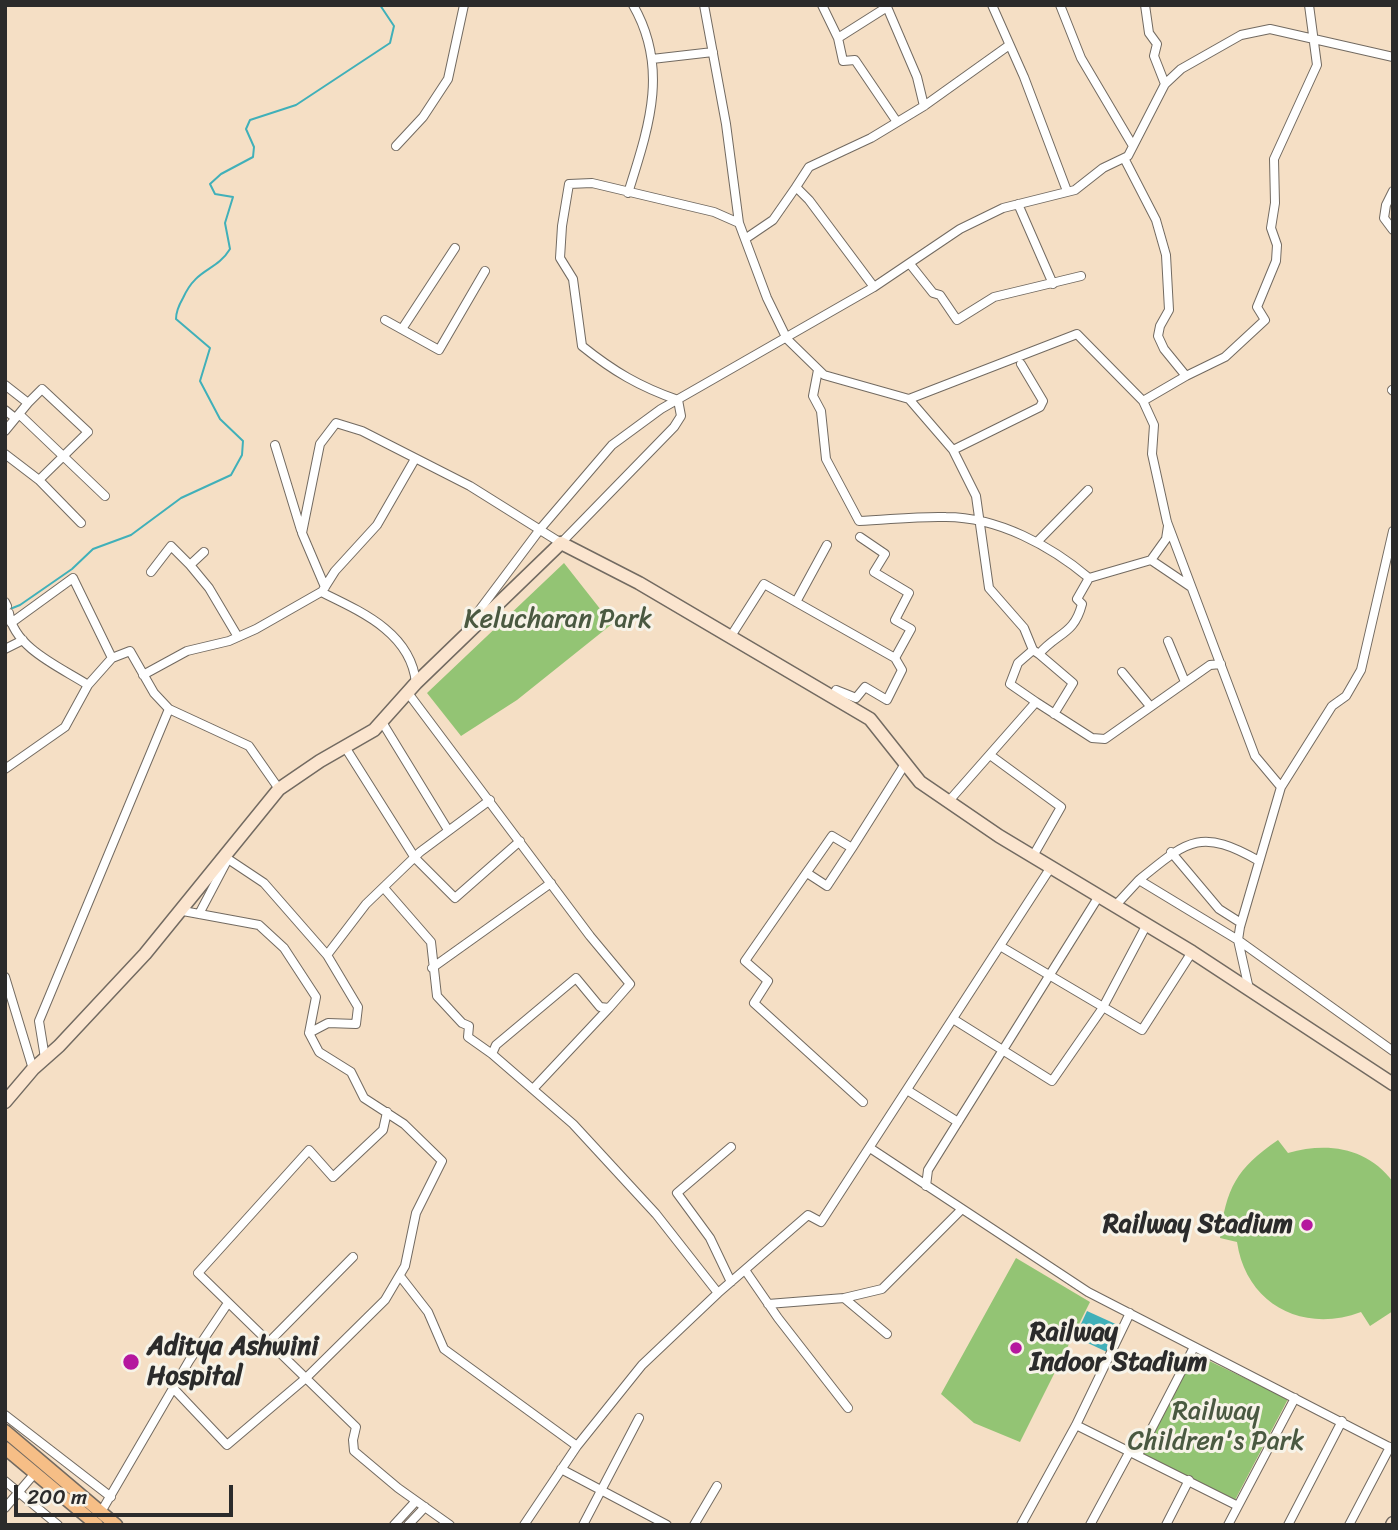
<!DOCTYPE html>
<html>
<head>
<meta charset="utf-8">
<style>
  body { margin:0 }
  #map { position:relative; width:1398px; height:1530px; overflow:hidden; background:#f5dfc5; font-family:Sriracha,sans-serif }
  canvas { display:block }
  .frame { position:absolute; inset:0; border:7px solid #2b2b2b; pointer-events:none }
  .scale { position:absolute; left:14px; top:1485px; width:219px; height:32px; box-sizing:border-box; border:4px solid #2b2b2b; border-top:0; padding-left:9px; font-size:21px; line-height:24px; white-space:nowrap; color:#2b2b2b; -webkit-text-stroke:5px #f7f3e8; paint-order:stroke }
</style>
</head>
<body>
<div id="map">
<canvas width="1398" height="1530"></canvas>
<div class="frame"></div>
<div class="scale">200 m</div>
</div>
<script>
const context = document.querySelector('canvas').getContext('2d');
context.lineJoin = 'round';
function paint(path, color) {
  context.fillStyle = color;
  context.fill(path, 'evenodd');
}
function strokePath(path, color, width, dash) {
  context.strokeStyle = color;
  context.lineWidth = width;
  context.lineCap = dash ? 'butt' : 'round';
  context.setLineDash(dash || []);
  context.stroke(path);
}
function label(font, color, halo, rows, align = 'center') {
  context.font = font + ' Sriracha,sans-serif';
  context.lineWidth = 6;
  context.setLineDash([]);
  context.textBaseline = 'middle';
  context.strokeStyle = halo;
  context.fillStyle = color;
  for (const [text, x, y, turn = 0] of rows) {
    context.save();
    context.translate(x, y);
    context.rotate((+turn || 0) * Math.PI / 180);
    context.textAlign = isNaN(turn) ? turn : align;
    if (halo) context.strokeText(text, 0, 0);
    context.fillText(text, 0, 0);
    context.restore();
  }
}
const green = new Path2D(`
  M564,563L612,624L517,700L461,736L427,693Z
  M1278,1140L1288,1153C1327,1142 1367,1147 1393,1182V1311L1370,1326L1361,1312C1303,1334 1246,1304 1237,1242L1220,1238C1226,1188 1236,1169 1278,1140Z
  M1016,1258L1090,1302L1020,1442L974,1423L941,1394Z
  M1195,1354L1288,1399L1235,1500L1143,1454Z`);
const water = new Path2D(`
  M1087,1311L1120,1326L1107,1352L1075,1337Z`);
const stream = new Path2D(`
  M5,611L20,605L72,569L93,549L131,535L181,498L231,475L242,455L243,441L220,419L200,381L210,348L176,319C176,311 179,305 183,298C197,267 216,272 230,249L225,223L233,197L215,194L210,184L221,174L253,157L254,147L246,129L250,120L296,105L390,43L394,26L380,5`);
const street = new Path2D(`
  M704,5L726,124L739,223L767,298L787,339L824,375L909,399L1077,334L1143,401L1154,425L1152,454L1167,522L1255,756L1281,787L1240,927L1238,940L1249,989
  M822,5L838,38L887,7L917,77L924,106
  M992,5L1024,77L1067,191
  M1060,5L1081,58L1133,146
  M1145,5L1149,33L1157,44L1154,56L1165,84
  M838,38L843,61L855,60L897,122
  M652,59L713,52
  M396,146L423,117L448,79L464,5
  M1124,158L1156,220L1166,255L1169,310L1160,326L1158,336L1164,349L1186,376L1225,357L1265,320L1257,307L1276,261L1277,245L1271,228L1275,203L1274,159L1317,65L1309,5
  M1393,191L1386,205L1384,218L1393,230
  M628,193C648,129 670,69 633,5
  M1018,204L1053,284
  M745,239L773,220L796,187
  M910,264L933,293L940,295L957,320L994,297L1081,276
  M874,287L960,229L1003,208L1075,190L1103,168L1128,156L1165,84L1181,69L1241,35L1270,29L1393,57
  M385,320L439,350L485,271
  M402,329L455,248
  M818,370L813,396L821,411L826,459L859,521C887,520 917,516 946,517C998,517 1051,546 1089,578L1077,599L1082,604C1074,635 1058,632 1039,654L1033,650
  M5,385L28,403L5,431
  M1392,390L1393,391
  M909,399L953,450L976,496L989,588L1024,628L1033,650L1018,663L1010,684L1036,702
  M678,400C640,387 613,371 582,346L573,279L560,258L562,226L569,184L592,183L714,212L739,223
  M1143,401L1186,376
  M28,403L42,389L88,432L39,480
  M5,410L15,418
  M19,414L105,496
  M275,445L301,530
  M953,450L1040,407L1043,401L1021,364
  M5,454L39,480L81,523
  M860,537L885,554L874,572L909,593L895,620L911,629L895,658
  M1037,542L1088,490
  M204,552L190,565L209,588L238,637
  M1151,560L1166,539L1168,526
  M151,572L171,546L190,565
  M1089,578L1151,560L1191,587
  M325,587L302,533L320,444L336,423L362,431L470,486L561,543L674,427L681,416L678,400
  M323,590L335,571L377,525L415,459
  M5,602L7,606
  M796,602L827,545
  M9,613C14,648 60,667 88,685L112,658L130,651L154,693L169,709L249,746L279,789
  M11,623L73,578L112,658
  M466,628L541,528L612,445L661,409L874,287L809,200L796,187L809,167L871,138L924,106L1008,46
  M731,636L764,584L895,658L902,670L887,700L865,687L856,698L836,690
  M1168,641L1185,682
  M5,649L23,640
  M1039,654L1073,683L1054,714
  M1122,672L1150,706
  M143,675L187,651L229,641L256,629L321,592C362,612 411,633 416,683
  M382,722L448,830
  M345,747L415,858L455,898L520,841
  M990,755L1061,807L1033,856
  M5,769L65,727L88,685
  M1281,787L1332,706L1346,696L1361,670L1393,531
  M948,802L1036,702L1092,738L1105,739L1210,665L1221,664
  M1171,852L1219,909L1241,923
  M807,873L827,886L852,848
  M1139,880C1187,841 1200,827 1259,861
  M384,888L431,942L437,996L462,1023L469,1026L468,1037L492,1054
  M1115,906L1139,880L1238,940L1393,1051
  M199,914L228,859L264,883L327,955L358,1007L356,1024L328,1023L309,1033
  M1000,946L1142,1030L1192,952
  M327,955L366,904L420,852L490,800
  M432,968L551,883
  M5,977L33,1069
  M953,1019L1052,1081L1102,1009L1146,926
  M45,1058L39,1021L169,709
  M533,1089L609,1008
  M907,1090L958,1122
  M863,1102L754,1003L768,981L745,961L832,836L852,848L905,764
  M387,1112L383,1130L333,1177L309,1150L198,1273L356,1427L353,1440L354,1451L398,1488L450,1525
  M731,1147L677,1193L710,1238L731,1282
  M870,1148L1088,1292L1393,1449
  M926,1186L928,1170L1099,896
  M745,1270L778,1318L848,1408
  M400,1276L428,1312L444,1349L577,1446L642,1365L718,1293L656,1214L573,1124L492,1054L496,1045L576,978L600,1007L609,1008L630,984L590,936L408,693
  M718,1293L808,1215L821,1222L1051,867
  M844,1298L882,1289L962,1209
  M768,1304L844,1298L887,1334
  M268,1343L353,1257
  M174,1389L227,1445L306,1378L385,1300L405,1266L416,1213L442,1161L404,1124L364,1098L351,1072L319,1052L309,1033L316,997L284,948L259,925L183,911
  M5,1415L111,1497
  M1076,1425L1238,1506
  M1138,1455L1194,1347
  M561,1469L667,1525
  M5,1481L58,1525
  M5,1508L35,1473
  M101,1512L189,1361L228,1303
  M394,1525L416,1501
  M408,1525L425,1507
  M524,1525L577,1446
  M583,1525L639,1418
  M694,1525L717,1486
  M1021,1525L1076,1425L1130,1313
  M1090,1525L1130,1451
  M1166,1525L1189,1480
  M1228,1525L1295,1398
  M1288,1525L1342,1421
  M1349,1525L1390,1447`);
const secondary = new Path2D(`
  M5,1102L33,1069L59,1046L145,954L279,789L320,761L374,730L416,683L561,543L639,583L870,719L920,782L999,836L1192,952L1393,1084
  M1392,1525L1393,1523`);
const primary = new Path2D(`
  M5,1431L116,1525
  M5,1448L97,1525`);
const markers = [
  [1307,1225,7,"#b5179e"],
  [1016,1348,7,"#b5179e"],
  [131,1362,9,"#b5179e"]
];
const parkNames = [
  ["Kelucharan Park",558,620],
  ["Railway",1216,1412],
  ["Children's Park",1216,1442]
];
const poiNames = [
  ["Railway Stadium",1293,1225,"right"],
  ["Railway",1030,1333],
  ["Indoor Stadium",1030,1363],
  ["Aditya Ashwini",147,1347],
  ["Hospital",147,1377]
];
paint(green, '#93c474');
paint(water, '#40b0b9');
strokePath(stream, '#40b0b9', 2);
strokePath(street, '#726a61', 10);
strokePath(secondary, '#726a61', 15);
strokePath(primary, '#726a61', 15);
strokePath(street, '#fff', 8);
strokePath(secondary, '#fbe5cf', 12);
strokePath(primary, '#f6be86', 12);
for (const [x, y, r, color] of markers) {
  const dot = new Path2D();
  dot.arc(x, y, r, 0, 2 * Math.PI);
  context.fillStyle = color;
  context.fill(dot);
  strokePath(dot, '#f7f3e8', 2.5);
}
label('26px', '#4a5941', '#f7f3e8', parkNames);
label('bold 26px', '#2b2b2b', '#f7f3e8', poiNames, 'left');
</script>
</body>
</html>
